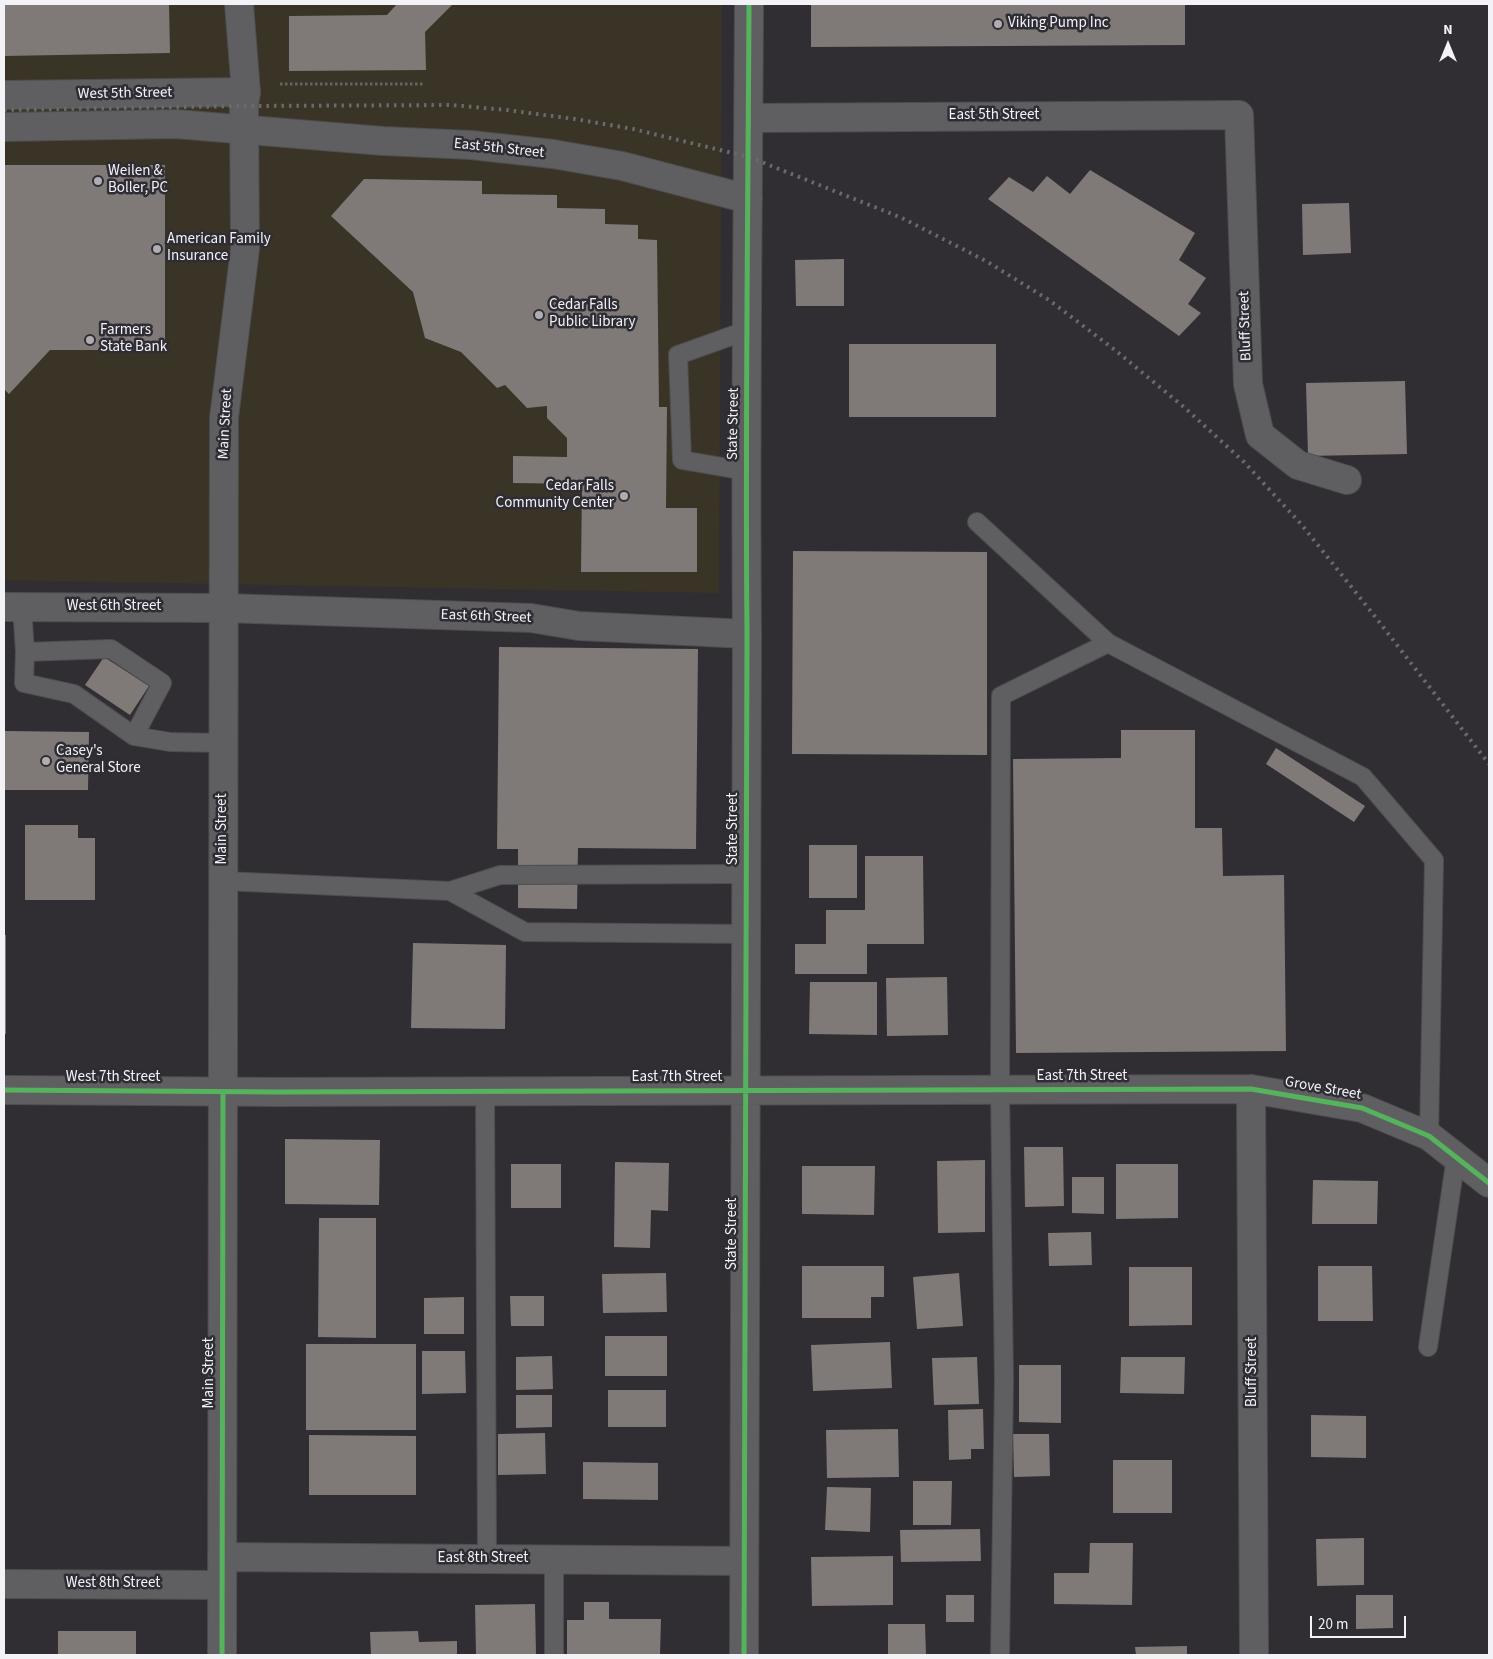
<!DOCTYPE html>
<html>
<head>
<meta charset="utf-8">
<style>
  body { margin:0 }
  #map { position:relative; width:1493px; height:1659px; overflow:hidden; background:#302e33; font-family:"Source Sans 3",sans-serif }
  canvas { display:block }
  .frame { position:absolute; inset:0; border:5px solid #f3f2f7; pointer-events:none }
  .north { position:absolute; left:1423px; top:20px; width:50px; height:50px; -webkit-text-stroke:4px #2f2d34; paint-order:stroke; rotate:0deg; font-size:14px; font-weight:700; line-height:20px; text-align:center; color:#f3f2f7 }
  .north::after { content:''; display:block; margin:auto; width:18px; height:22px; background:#f3f2f7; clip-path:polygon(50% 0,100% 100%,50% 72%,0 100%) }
  .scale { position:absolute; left:1310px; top:1616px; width:96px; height:22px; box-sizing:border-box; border:2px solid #f3f2f7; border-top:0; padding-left:6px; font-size:15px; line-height:18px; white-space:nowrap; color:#f3f2f7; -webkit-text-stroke:4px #2f2d34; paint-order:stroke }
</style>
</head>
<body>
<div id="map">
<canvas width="1493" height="1659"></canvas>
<div class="frame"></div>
<div class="north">N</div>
<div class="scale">20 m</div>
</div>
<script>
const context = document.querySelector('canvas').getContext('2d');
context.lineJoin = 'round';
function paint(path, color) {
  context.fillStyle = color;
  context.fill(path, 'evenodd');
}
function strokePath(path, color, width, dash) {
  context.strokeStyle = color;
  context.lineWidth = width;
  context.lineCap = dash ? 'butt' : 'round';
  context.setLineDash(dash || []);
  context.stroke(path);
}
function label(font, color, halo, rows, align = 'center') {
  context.font = font + ' "Source Sans 3",sans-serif';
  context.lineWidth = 5;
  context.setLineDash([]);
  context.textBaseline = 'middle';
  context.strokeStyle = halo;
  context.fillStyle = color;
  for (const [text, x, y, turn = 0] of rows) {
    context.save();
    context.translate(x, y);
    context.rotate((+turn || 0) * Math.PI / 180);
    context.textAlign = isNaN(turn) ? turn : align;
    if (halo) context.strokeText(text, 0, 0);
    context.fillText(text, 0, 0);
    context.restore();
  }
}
const commercial = new Path2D(`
  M4,4H722L719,593L4,580Z`);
const building = new Path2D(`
  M4,4H169L170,53L4,56Z
  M397,4H453L425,32L426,70L289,71V16L387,15Z
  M811,4H1185V45L811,47Z
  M4,165H165V350H50L9,394L4,389Z
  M1090,170L1195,233L1179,260L1206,278L1188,304L1201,313L1179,336L988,199L1009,177L1033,192L1047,176L1070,194Z
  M364,179L482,181V194L557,195V208L605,209V224L638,225V239L657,240L659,407H667L666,508H697V572H581L582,484L513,483V456L567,457V438L547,418V406L527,408L505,385L497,388L461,352L425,338L413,292L331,216Z
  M1349,203L1351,253L1303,255L1302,204Z
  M844,259V306H796L795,260Z
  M849,344H996V417H849Z
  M1405,381L1407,454L1308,456L1306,383Z
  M793,551L987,552V755L792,754Z
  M499,647L698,649L696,849L578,848L577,909L518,908V849H497Z
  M104,657L149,686L130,715L85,685Z
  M1121,730H1195V828H1222L1223,876L1284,875L1286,1051L1016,1053L1013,759L1121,758Z
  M4,731L89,732L88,790H4Z
  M1276,748L1365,806L1354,822L1266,764Z
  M25,825H78V838H95V900H25Z
  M809,845H857V898H809Z
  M865,856H923L924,944H867V974H795V944H826V910H865Z
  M4,935H6V1034H4Z
  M413,943L506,945L505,1029L411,1028Z
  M947,977L948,1035L887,1036L886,978Z
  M810,982H877V1035L809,1034Z
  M285,1139L380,1140L379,1205L285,1204Z
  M1024,1147H1063L1064,1206L1025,1207Z
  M985,1160V1232L938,1233L937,1161Z
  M615,1162L669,1163L668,1211L651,1210L650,1248L614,1247Z
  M511,1164H561V1208H511Z
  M1116,1164H1178V1218L1116,1219Z
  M802,1166H875L874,1215L802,1214Z
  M1072,1177H1104V1214L1072,1213Z
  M1313,1180L1378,1181L1377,1224H1312Z
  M319,1218H376V1338L318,1337Z
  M1091,1232L1092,1265L1049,1266L1048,1233Z
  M802,1266H884V1297H871V1318H802Z
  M1318,1266H1372L1373,1321H1318Z
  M1129,1267H1192V1325L1129,1326Z
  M666,1273L667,1312L603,1313L602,1274Z
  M959,1273L963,1326L917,1329L913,1277Z
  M510,1296H544V1326H511Z
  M464,1297V1334H424V1298Z
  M605,1336H667V1376H605Z
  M890,1342L892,1388L813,1391L811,1345Z
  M306,1344H416V1430H306Z
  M422,1351H465L466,1393L422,1394Z
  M552,1356L553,1389L516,1390V1357Z
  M977,1357L979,1404L934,1405L932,1358Z
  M1121,1357H1185L1184,1394L1120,1393Z
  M1019,1365H1061V1423L1019,1422Z
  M608,1390H666V1427H608Z
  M516,1395H552V1427L516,1428Z
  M983,1409L984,1449H971V1459L949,1460L948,1410Z
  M1311,1415L1366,1416V1458L1311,1457Z
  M898,1429L899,1477L827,1478L826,1430Z
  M545,1433L546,1474L498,1475V1434Z
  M1013,1434H1049L1050,1476L1014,1477Z
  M309,1435L416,1436V1495H309Z
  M1113,1460H1172V1513H1113Z
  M583,1462L658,1463V1500L583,1499Z
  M913,1481H952L951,1525H913Z
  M827,1487L871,1488L870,1532L825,1530Z
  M980,1529L981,1561L901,1562L900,1530Z
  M1364,1538V1585L1317,1586L1316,1539Z
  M1090,1543H1133L1132,1605L1054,1604V1573H1089Z
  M893,1556V1605L812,1606L811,1557Z
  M946,1595H974V1622H946Z
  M1356,1595H1393V1628L1356,1629Z
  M584,1602H609V1619H661L660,1655H567V1620H584Z
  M535,1604L536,1655H476L475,1605Z
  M888,1624H925L926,1655H888Z
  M58,1631H136V1655H58Z
  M418,1631L419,1642L457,1641V1655H371L370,1632Z
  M1187,1646V1655H1136L1135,1647Z`);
const path = new Path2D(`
  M280,84H425`);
const lane = new Path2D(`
  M746,471L682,460L678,355L748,330
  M977,522L1108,643L1363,777L1434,860L1429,1136
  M22,607L25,652L24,683L74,694L134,736L170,742L223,743
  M25,652L111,649L162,683L134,736
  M223,881L450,891L525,932L746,934
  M450,891L500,875L746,874
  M485,1091L487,1559
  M1428,1347L1456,1157
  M554,1559V1655
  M1000,1655L1004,1380L1000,1090L1001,696L1108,643`);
const street = new Path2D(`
  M4,95L246,92
  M749,118L1239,115L1248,384L1260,435L1298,465L1347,480
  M4,127L176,124L383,141L471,145L553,154L622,166L748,199
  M224,608L531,618L579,626L747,634
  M1251,1089L1254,1655
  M4,1090L279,1092L1251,1089L1362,1108L1429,1136L1489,1183
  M222,1557L744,1561
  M4,1584L222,1585
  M744,1655L747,634C745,424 748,214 749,4`);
const secondary = new Path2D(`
  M4,607L224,608
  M222,1655L224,418L245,249L244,106L246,92L239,4`);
const rail = new Path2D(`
  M4,110L244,106L452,105L506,110L575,119L633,129L749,157L902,218L986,261L1049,300L1115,350L1185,408L1244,462L1301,524L1373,614L1489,764`);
const cycleway = new Path2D(`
  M4,1090L279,1092L1251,1089L1362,1108L1429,1136L1489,1183
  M222,1655L223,1092
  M744,1655L747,634C745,424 748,214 749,4`);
const markers = [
  [998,24,5,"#afadb2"],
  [98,181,5,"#afadb2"],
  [157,249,5,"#afadb2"],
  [539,315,5,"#afadb2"],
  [90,340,5,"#afadb2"],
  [624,496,5,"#afadb2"],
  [46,761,5,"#afadb2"]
];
const poiNames = [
  ["Viking Pump Inc",1008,24],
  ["Weilen &",108,172],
  ["Boller, PC",108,189],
  ["American Family",167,240],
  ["Insurance",167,257],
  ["Cedar Falls",549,306],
  ["Public Library",549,323],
  ["Farmers",100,331],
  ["State Bank",100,348],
  ["Cedar Falls",614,487,"right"],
  ["Community Center",614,504,"right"],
  ["Casey's",56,752],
  ["General Store",56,769]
];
const streetNames = [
  ["West 5th Street",125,94,-1],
  ["East 5th Street",994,116],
  ["East 5th Street",499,149,6],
  ["Bluff Street",1246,326,-92],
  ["Main Street",226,424,-87],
  ["State Street",734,424,-89],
  ["West 6th Street",114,607],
  ["East 6th Street",486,617,2],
  ["Main Street",223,829,-90],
  ["State Street",734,829,-90],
  ["East 7th Street",1082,1077],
  ["West 7th Street",113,1078],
  ["East 7th Street",677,1078],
  ["Grove Street",1323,1089,10],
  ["State Street",733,1234,-90],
  ["Bluff Street",1253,1372,-90],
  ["Main Street",210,1373,-90],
  ["East 8th Street",483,1559],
  ["West 8th Street",113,1584]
];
paint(commercial, '#3a3426');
paint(building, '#7f7a77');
strokePath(lane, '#4d4c4f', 20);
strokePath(street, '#4d4c4f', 30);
strokePath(secondary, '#4d4c4f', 30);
strokePath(path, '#646366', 3, [2.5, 2.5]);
strokePath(lane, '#5f5f61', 18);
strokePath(street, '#5f5f61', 28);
strokePath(secondary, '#5f5f61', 28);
strokePath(rail, '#6a696c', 4, [2.5, 5]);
strokePath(cycleway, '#56b35d', 5);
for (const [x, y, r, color] of markers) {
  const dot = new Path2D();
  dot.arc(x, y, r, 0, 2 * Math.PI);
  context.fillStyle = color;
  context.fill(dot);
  strokePath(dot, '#2f2d34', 2);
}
label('15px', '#f3f2f7', '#2f2d34', poiNames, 'left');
label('15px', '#f3f2f7', '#2f2d34', streetNames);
</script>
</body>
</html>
